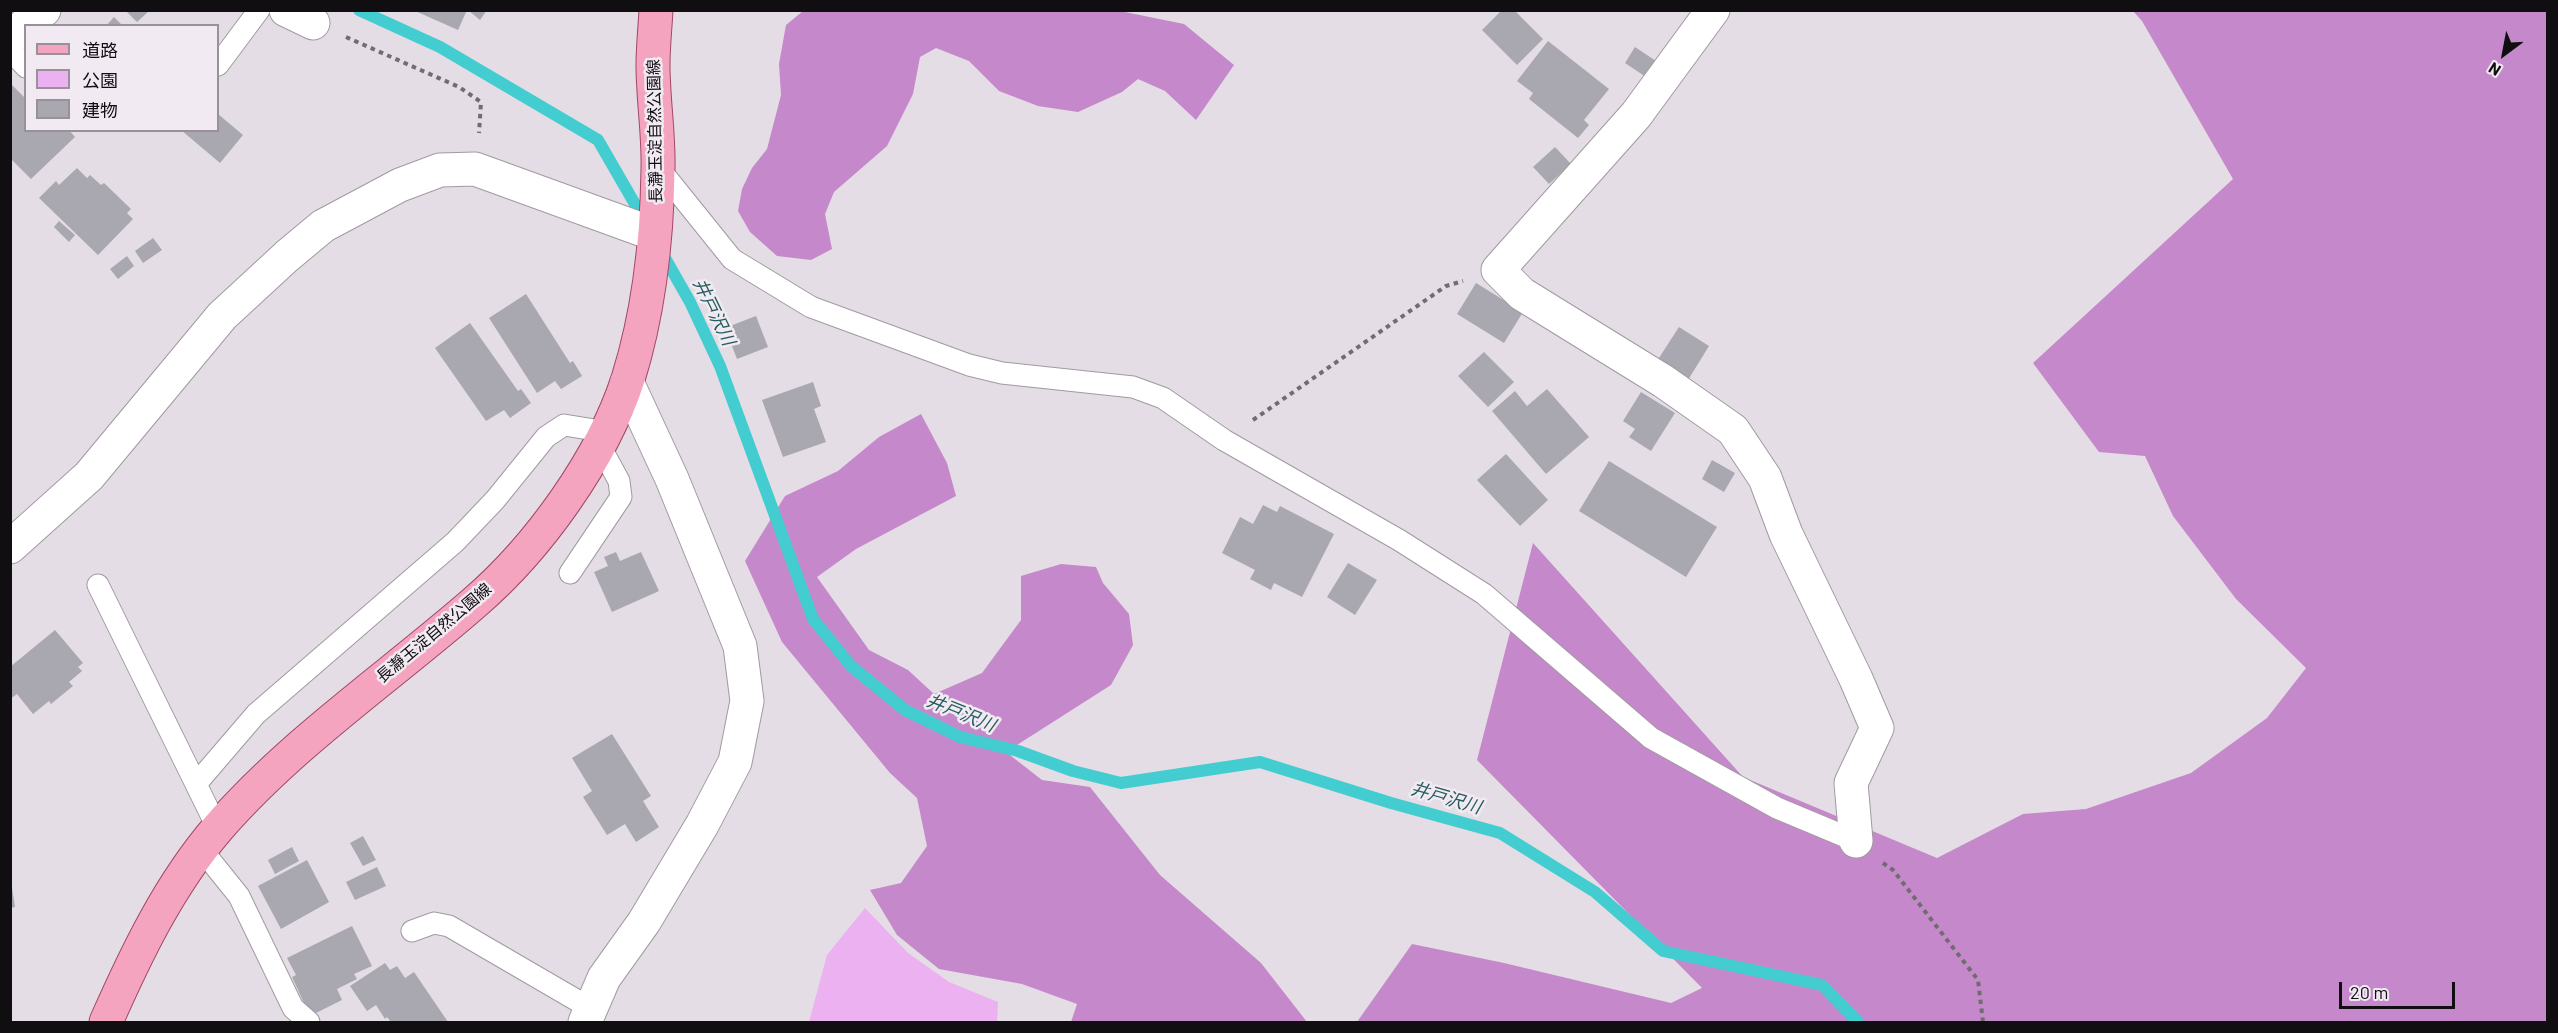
<!DOCTYPE html>
<html>
<head>
<meta charset="utf-8">
<style>
  body { margin:0 }
  #map { position:relative; width:2558px; height:1033px; overflow:hidden; background:#e4dde5; font-family:Barlow,"Noto Sans JP",sans-serif }
  canvas { display:block }
  .frame { position:absolute; inset:0; border:12px solid #100e10; pointer-events:none }
  .legend { position:absolute; left:24px; top:24px; width:195px; height:108px; box-sizing:border-box; background:#f2eaf2; border:2px solid #989298; margin:0; padding:8px 10px; list-style:none; font-size:18px; color:#100e10 }
  .legend li { display:flex; align-items:center; gap:12px; height:30px }
  .legend b { width:30px; border:2px solid #989298 }
  .north { position:absolute; left:2474px; top:24px; width:60px; height:60px; -webkit-text-stroke:4px #f2eaf2; paint-order:stroke; rotate:212deg; font-size:16px; font-weight:700; line-height:24px; text-align:center; color:#100e10 }
  .north::after { content:''; display:block; margin:auto; width:21px; height:27px; background:#100e10; clip-path:polygon(50% 0,100% 100%,50% 72%,0 100%) }
  .scale { position:absolute; left:2339px; top:982px; width:116px; height:27px; box-sizing:border-box; border:3px solid #100e10; border-top:0; padding-left:8px; font-size:18px; line-height:21px; white-space:nowrap; color:#100e10; -webkit-text-stroke:4px #f2eaf2; paint-order:stroke }
</style>
</head>
<body>
<div id="map">
<canvas width="2558" height="1033"></canvas>
<div class="frame"></div>
<ul class="legend">
<li><b style="height:8px;background:#f5a4bf"></b>道路</li>
<li><b style="height:16px;background:#ebb1f0"></b>公園</li>
<li><b style="height:16px;background:#a9a7af"></b>建物</li>
</ul>
<div class="north">N</div>
<div class="scale">20 m</div>
</div>
<script>
const context = document.querySelector('canvas').getContext('2d');
context.lineJoin = 'round';
function paint(path, color) {
  context.fillStyle = color;
  context.fill(path, 'evenodd');
}
function strokePath(path, color, width, dash) {
  context.strokeStyle = color;
  context.lineWidth = width;
  context.lineCap = dash ? 'butt' : 'round';
  context.setLineDash(dash || []);
  context.stroke(path);
}
function label(font, color, halo, rows, align = 'center') {
  context.font = font + ' Barlow,"Noto Sans JP",sans-serif';
  context.lineWidth = 5;
  context.setLineDash([]);
  context.textBaseline = 'middle';
  context.strokeStyle = halo;
  context.fillStyle = color;
  for (const [text, x, y, turn = 0] of rows) {
    context.save();
    context.translate(x, y);
    context.rotate((+turn || 0) * Math.PI / 180);
    context.textAlign = isNaN(turn) ? turn : align;
    if (halo) context.strokeText(text, 0, 0);
    context.fillText(text, 0, 0);
    context.restore();
  }
}
const green = new Path2D(`
  M865,908L908,953L949,982L998,1002L997,1022H809L827,955Z`);
const forest = new Path2D(`
  M1115,10L1184,24L1234,65L1196,120L1165,91L1138,79L1122,92L1078,112L1038,106L999,91L969,61L936,48L920,57L913,94L887,146L834,192L825,214L832,249L811,260L777,256L750,232L738,211L742,189L752,168L767,149L781,95L779,64L786,25L803,11Z
  M2133,11H2547V1022H1357L1412,944L1504,963L1671,1003L1702,988L1477,760L1533,543L1743,777L1937,858L2023,814L2086,809L2191,773L2267,718L2306,668L2236,599L2173,516L2145,456L2099,452L2033,363L2233,179L2142,21Z
  M921,414L947,463L956,496L856,549L817,577L869,650L908,670L934,694L982,673L1021,620V576L1061,564L1096,567L1103,583L1129,614L1133,645L1111,685L1006,752L1042,780L1090,787L1160,875L1261,963L1307,1022H1071L1077,1004L1022,984L939,969L897,935L870,890L901,883L927,846L917,798L890,773L782,642L745,561L785,496L838,471L879,437Z`);
const stream = new Path2D(`
  M359,10L440,47L598,140L647,225
  M661,251L690,302L720,366L813,619L851,666L905,710L960,737L1018,751L1073,771L1121,783L1260,762L1391,803L1500,833L1595,892L1663,951L1822,985L1858,1022`);
const building = new Path2D(`
  M125,10H147L148,12L137,22Z
  M413,10H467L458,30Z
  M468,10H487L480,20Z
  M1502,10H1514L1543,39L1517,65L1482,30Z
  M114,17L123,26H106Z
  M1548,41L1609,89L1584,120L1589,125L1578,138L1529,99L1533,93L1517,81Z
  M1635,47L1659,63L1649,79L1625,63Z
  M10,83L26,99V130H69L75,137L31,179L10,158Z
  M218,114L243,135L220,163L181,130H218Z
  M1555,147L1571,164L1549,184L1533,167Z
  M77,168L87,178L90,175L101,185L104,183L131,209L127,213L133,219L98,255L39,198L56,181L59,185Z
  M59,221L75,235L69,242L54,227Z
  M153,238L162,250L143,263L135,251Z
  M127,256L134,266L118,279L110,269Z
  M1476,283L1523,312L1504,343L1457,314Z
  M526,294L570,363L573,361L582,376L561,389L555,381L537,393L489,318Z
  M756,316L768,347L737,359L725,328Z
  M470,323L518,391L521,389L531,403L510,418L504,410L486,421L435,348Z
  M1679,327L1709,346L1688,380L1657,361Z
  M1484,352L1514,382L1488,407L1458,376Z
  M813,382L821,406L814,409L826,442L783,457L762,400Z
  M1547,389L1589,437L1546,474L1492,411L1515,391L1527,406Z
  M1641,392L1675,413L1651,451L1629,437L1635,429L1623,421Z
  M1506,454L1548,500L1520,526L1477,480Z
  M1712,460L1735,473L1724,492L1702,479Z
  M1609,461L1717,527L1686,577L1579,511Z
  M1263,505L1277,512L1280,506L1334,534L1302,597L1274,583L1271,590L1250,579L1255,570L1222,553L1240,517L1253,524Z
  M616,552L620,561L641,552L659,591L612,612L594,572L608,566L604,557Z
  M1348,563L1377,580L1355,615L1327,597Z
  M55,630L83,663L78,667L82,671L69,682L73,686L51,704L49,701L33,714L17,694L10,699V667Z
  M612,734L651,796L643,801L659,827L636,842L625,824L607,835L583,797L592,791L572,758Z
  M363,836L376,860L363,866L350,843Z
  M292,847L299,861L275,874L268,860Z
  M307,860L329,902L281,929L258,886Z
  M377,867L386,886L355,900L346,882Z
  M12,888L15,907L10,908V889Z
  M352,926L372,966L354,974L357,979L337,989L342,1000L310,1016L292,977L296,975L287,958Z
  M385,963L390,970L397,966L405,978L414,972L448,1022H391L387,1017L385,1019L376,1005L367,1011L350,986Z`);
const path = new Path2D(`
  M346,37L459,87L481,102L479,133
  M1253,420L1446,286L1463,281
  M1883,863L1893,870L1978,980L1983,1022`);
const lane = new Path2D(`
  M10,50L26,67
  M218,65L259,10
  M658,167L732,259L811,307L969,365L1002,373L1133,387L1163,398L1224,440L1399,540L1484,594L1651,738L1777,808L1856,841
  M570,573L621,497L619,481L600,446
  M98,585L218,829
  M196,784L256,714L455,542L495,500L546,437L564,425L607,432
  M202,850L239,896L293,1008L309,1022
  M412,931L434,923L449,926L590,1008`);
const street = new Path2D(`
  M286,10L313,23
  M1713,10L1636,115L1498,270L1522,294L1663,381L1733,430L1765,478L1786,534L1856,679L1877,728L1851,783L1856,841
  M10,39L31,19L44,10
  M10,547L89,476L222,316L287,256L323,226L400,185L440,170L475,169L654,234
  M585,1022L604,978L644,922L702,825L735,762L747,701L740,646L672,479L627,382`);
const primary = new Path2D(`
  M106,1022C136,954 169,885 218,828C293,742 389,677 474,603C538,548 602,459 628,379C649,312 657,239 658,169C659,134 653,100 653,65C653,47 655,29 656,10`);
const streetNames = [
  ["長瀞玉淀自然公園線",655,131,-91],
  ["長瀞玉淀自然公園線",434,633,-40]
];
const waterNames = [
  ["井戸沢川",714,312,64],
  ["井戸沢川",961,713,22],
  ["井戸沢川",1446,798,16]
];
paint(green, '#ebb1f0');
paint(forest, '#c588ca');
strokePath(stream, '#44cdd0', 12);
paint(building, '#a9a7af');
strokePath(lane, '#a19aa1', 23);
strokePath(street, '#a19aa1', 35);
strokePath(primary, '#a14866', 35);
strokePath(path, '#706c70', 4, [4.5, 4.5]);
strokePath(lane, '#fff', 21);
strokePath(street, '#fff', 33);
strokePath(primary, '#f5a4bf', 33);
label('16px', '#100e10', '#f2eaf2', streetNames);
label('italic 18px', '#265e5f', '#f2eaf2', waterNames);
</script>
</body>
</html>
